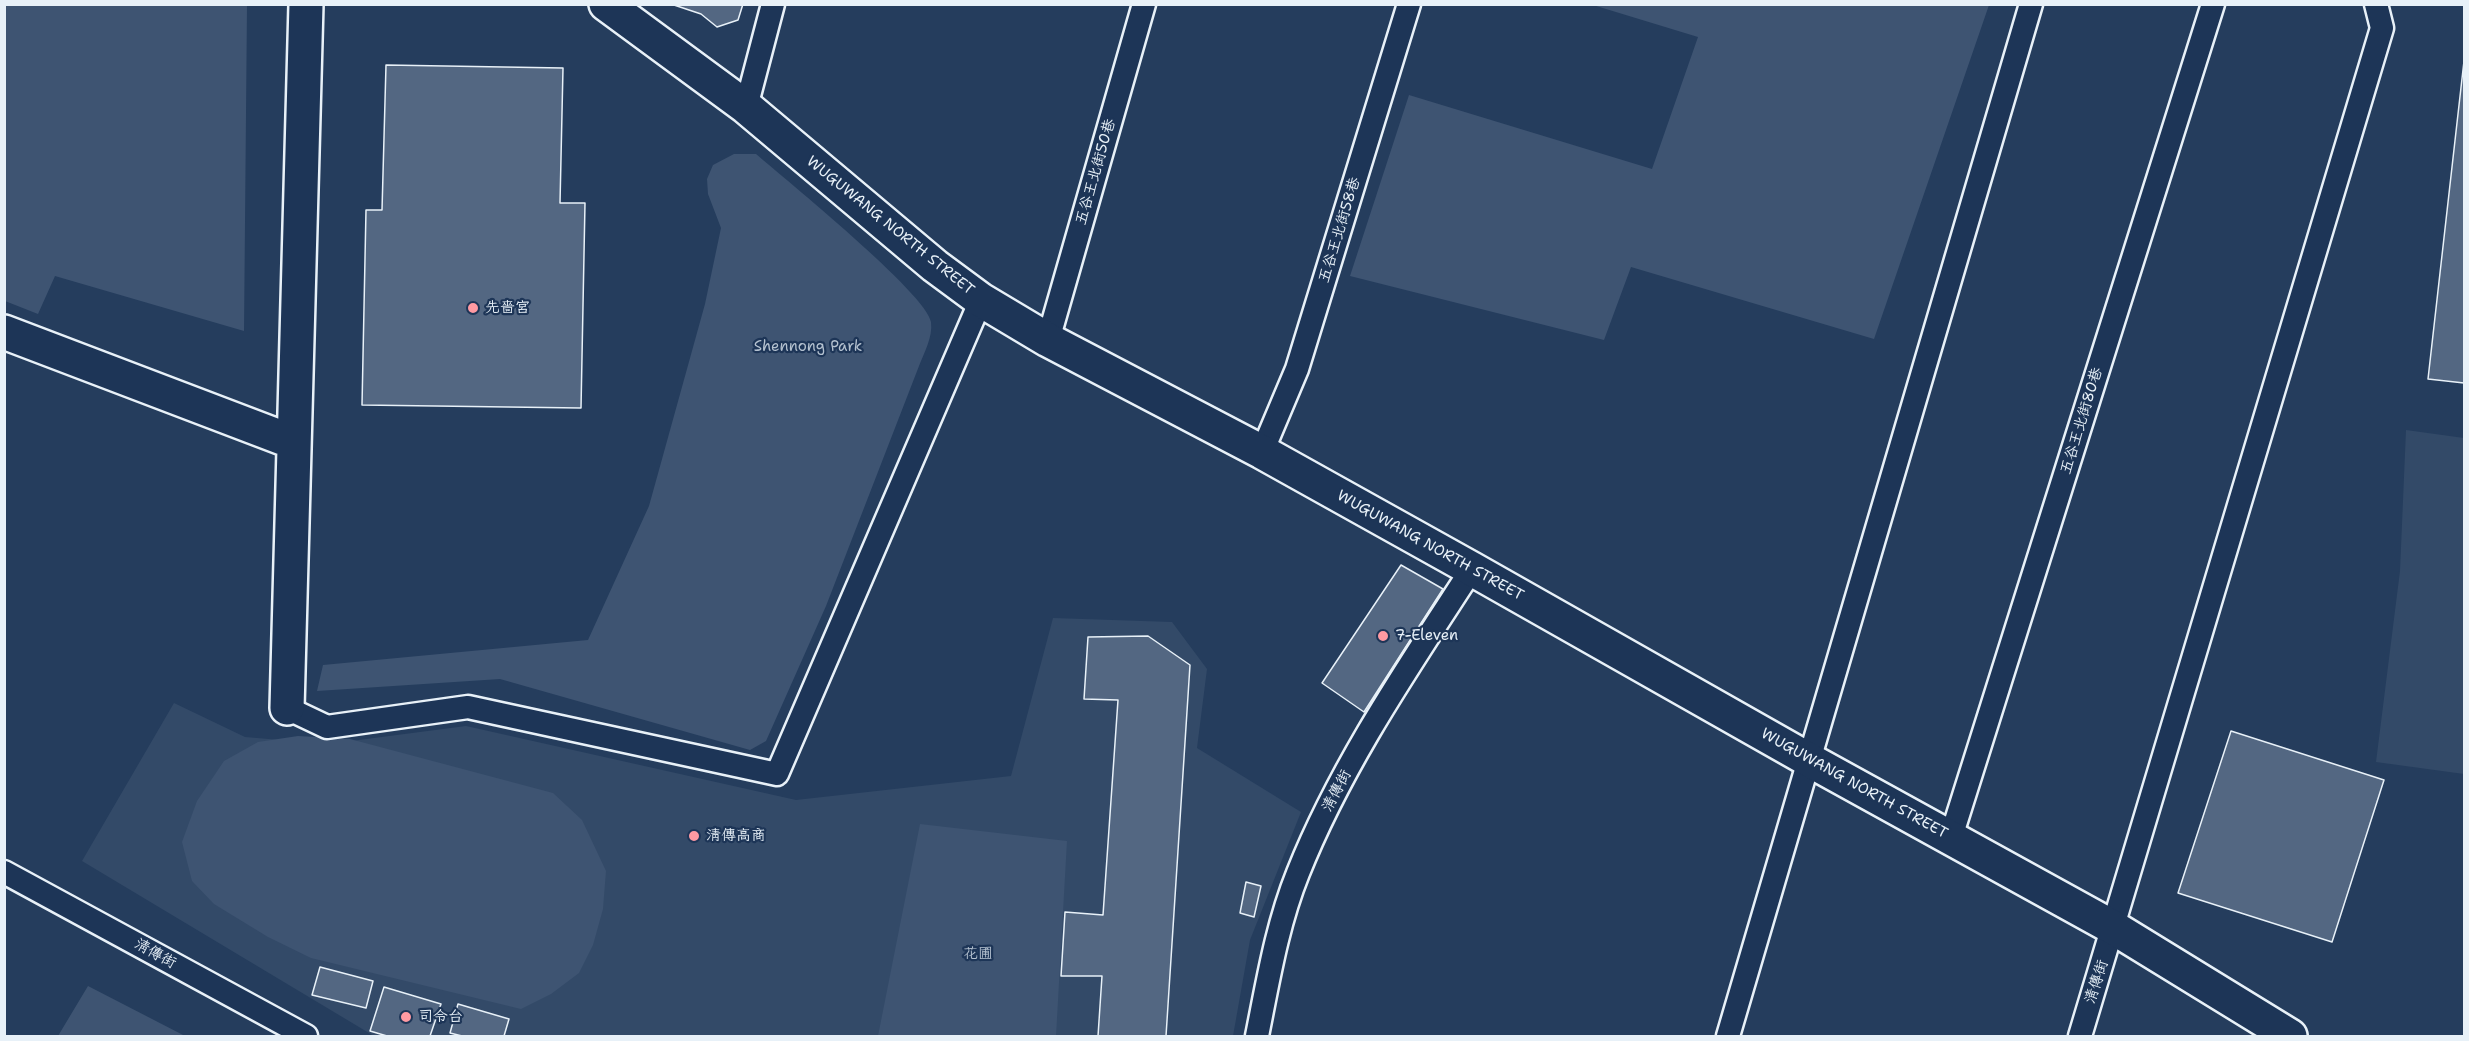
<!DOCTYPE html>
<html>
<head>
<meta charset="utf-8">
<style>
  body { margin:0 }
  #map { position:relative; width:2469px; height:1041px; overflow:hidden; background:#253d5d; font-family:"Shantell Sans",sans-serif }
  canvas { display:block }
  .frame { position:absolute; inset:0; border:6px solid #e8f1f8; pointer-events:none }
</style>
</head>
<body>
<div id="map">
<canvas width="2469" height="1041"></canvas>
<div class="frame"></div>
</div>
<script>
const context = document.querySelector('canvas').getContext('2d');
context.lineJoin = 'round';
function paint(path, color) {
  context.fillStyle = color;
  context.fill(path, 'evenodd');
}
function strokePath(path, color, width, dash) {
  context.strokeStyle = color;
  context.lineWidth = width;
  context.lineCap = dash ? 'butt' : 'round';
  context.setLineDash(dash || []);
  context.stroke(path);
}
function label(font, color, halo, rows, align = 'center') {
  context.font = font + ' "Shantell Sans","LXGW WenKai TC",sans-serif';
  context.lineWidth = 4.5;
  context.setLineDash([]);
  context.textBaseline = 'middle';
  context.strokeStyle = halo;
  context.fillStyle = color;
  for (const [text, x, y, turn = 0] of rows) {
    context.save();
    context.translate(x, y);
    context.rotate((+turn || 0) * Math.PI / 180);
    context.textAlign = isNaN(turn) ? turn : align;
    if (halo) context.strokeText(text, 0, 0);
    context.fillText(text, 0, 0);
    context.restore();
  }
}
const built = new Path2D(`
  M2406,430L2464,438V774L2376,762L2400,571Z
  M1053,618L1172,622L1207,669L1197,748L1301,812L1250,940L1233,1036H374L82,861L174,703L245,737L328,744L466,726L796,800L1011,776Z`);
const green = new Path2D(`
  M4,5H247L244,331L55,276L38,314L5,301Z
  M1593,5H1989L1874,339L1631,267L1604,340L1350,276L1409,95L1652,169L1698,37Z
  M734,154H756C785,179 928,295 931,322C933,337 924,353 919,366L826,606L766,741L750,750L500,679L317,691L323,665L588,640L649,506L705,304L721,228L708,194L707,179L713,165Z
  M298,736L350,739L553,793L582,820L606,871L603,909L593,945L579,973L551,994L521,1009L311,958L268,937L214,904L192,881L182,842L197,801L224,761L258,742Z
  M920,824L1067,841L1056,1036H878Z
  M88,986L185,1036H58Z`);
const building = new Path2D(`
  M671,4H743L738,20L717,27L701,14Z
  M2464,61V383L2428,379Z
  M386,65L563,68L560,203H585L581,408L362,405L366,210H382Z
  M1401,565L1443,589L1364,712L1322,683Z
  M1148,636L1190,665L1166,1036H1098L1102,976H1061L1065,912L1103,915L1118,700L1084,699L1088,637Z
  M2231,731L2384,780L2332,942L2178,893Z
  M1246,882L1261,886L1254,917L1240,913Z
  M320,967L373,981L366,1008L312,995Z
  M384,987L441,1004L430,1036H387L370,1031Z
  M458,1004L509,1019L504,1036H462L450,1033Z`);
const service = new Path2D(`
  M746,107L773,4
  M1048,340L1144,4
  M1262,452L1297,369L1409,4
  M287,708L327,727L468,707L777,774L981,300
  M1951,837L2213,4
  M4,872L306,1036
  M1257,1036C1268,981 1277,925 1298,873C1341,765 1409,666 1472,569
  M1728,1036L2031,4
  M2080,1036L2382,28L2376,4`);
const minor = new Path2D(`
  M4,332L293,442
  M287,708L306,4`);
const tertiary = new Path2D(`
  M606,4L746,107L935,266L981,300L1048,340L1262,452L1472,569L1811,761L2114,928L2290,1036`);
const markers = [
  [473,308,6,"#ff9aa2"],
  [1383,636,6,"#ff9aa2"],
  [694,836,6,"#ff9aa2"],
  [406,1017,6,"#ff9aa2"]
];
const streetNames = [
  ["五谷王北街50巷",1096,172,-74],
  ["WUGUWANG NORTH STREET",890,226,39],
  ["五谷王北街58巷",1340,230,-73],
  ["五谷王北街80巷",2082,421,-73],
  ["WUGUWANG NORTH STREET",1430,546,29],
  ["WUGUWANG NORTH STREET",1854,784,29],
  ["清傳街",1337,791,-62],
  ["清傳街",155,954,29],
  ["清傳街",2097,982,-72]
];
const poiNames = [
  ["先嗇宮",485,308],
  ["7-Eleven",1395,636],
  ["清傳高商",706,836],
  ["司令台",418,1017]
];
const parkNames = [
  ["Shennong Park",808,347],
  ["花圃",978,954]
];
paint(built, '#334a68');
paint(green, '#3e5472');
paint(building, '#536782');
strokePath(building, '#e8f1f8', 1.5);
strokePath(service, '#e8f1f8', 27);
strokePath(minor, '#e8f1f8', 38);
strokePath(tertiary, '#e8f1f8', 38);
strokePath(service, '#1d3557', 22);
strokePath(minor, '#1d3557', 33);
strokePath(tertiary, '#1d3557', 33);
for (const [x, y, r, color] of markers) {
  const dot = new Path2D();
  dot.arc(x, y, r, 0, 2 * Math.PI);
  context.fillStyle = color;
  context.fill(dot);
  strokePath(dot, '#1d3557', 2);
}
label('15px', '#e8f1f8', '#1d3557', streetNames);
label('15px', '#e8f1f8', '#1d3557', poiNames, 'left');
label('15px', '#b5c2d0', '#1d3557', parkNames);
</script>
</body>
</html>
